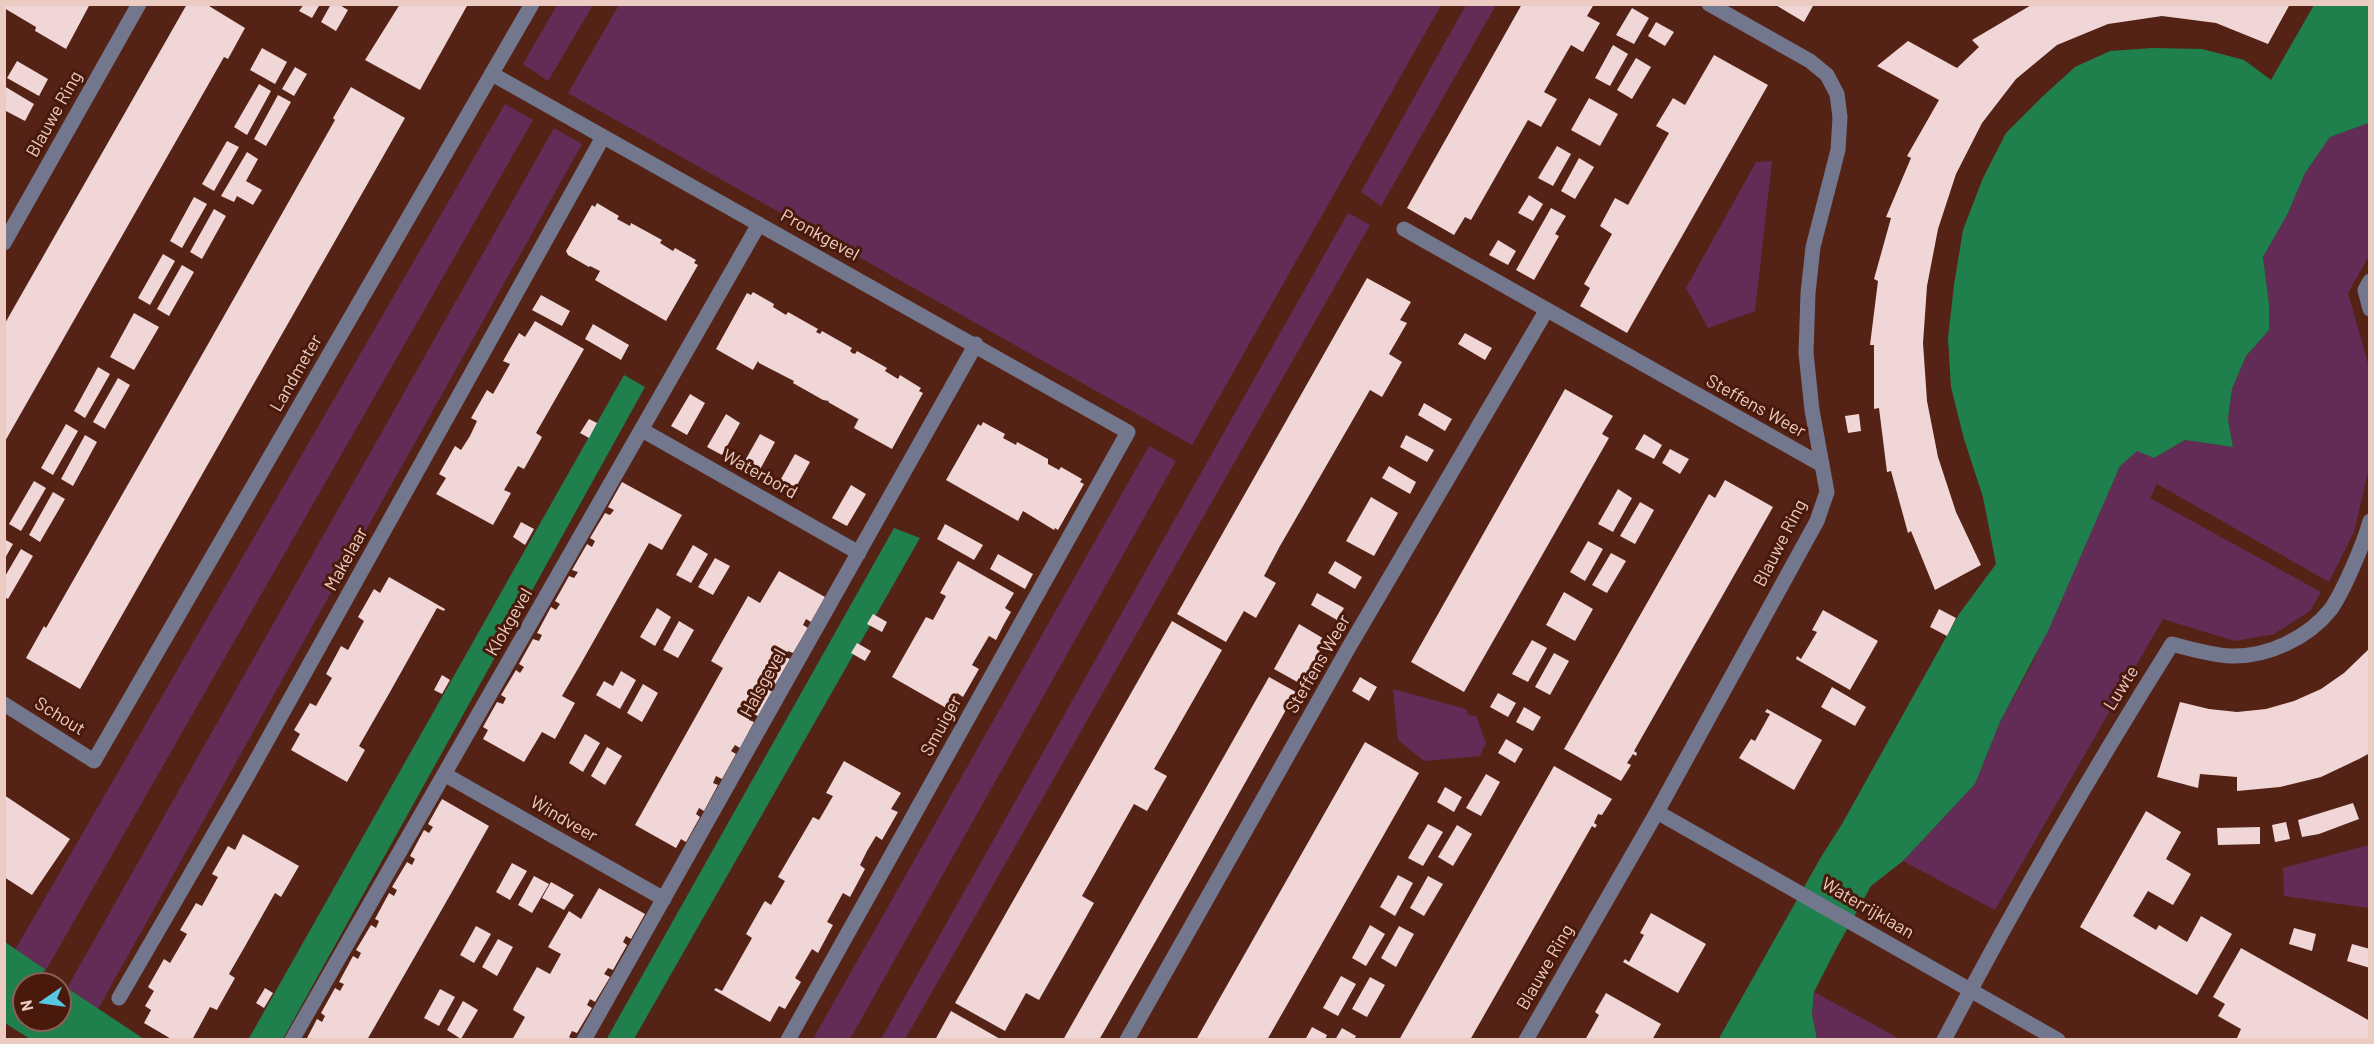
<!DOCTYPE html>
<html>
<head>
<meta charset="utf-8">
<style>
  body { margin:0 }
  #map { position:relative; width:2374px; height:1044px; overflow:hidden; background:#552316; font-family:Barlow,sans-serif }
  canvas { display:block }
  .frame { position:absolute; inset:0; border:6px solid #ebcbc2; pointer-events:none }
  .north { position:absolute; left:12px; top:972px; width:60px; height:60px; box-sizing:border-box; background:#49190c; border:2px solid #8a6055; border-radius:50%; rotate:257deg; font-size:16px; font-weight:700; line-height:24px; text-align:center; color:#ebcbc2 }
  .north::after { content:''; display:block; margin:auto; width:21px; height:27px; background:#58c9e3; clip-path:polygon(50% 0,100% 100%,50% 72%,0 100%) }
</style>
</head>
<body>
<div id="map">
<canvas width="2374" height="1044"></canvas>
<div class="frame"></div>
<div class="north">N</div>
</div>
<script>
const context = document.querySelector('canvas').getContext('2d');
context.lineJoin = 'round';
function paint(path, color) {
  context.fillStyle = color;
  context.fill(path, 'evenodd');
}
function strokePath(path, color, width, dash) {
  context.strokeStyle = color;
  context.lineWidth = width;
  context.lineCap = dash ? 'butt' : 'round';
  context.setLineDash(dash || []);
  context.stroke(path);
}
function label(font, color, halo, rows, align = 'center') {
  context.font = font + ' Barlow,sans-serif';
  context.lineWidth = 6;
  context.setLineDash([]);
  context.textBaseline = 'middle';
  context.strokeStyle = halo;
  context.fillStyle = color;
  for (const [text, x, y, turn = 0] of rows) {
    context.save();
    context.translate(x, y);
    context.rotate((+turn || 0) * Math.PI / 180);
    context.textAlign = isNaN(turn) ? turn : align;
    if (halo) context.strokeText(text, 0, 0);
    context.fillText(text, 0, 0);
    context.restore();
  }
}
const green = new Path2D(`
  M557,5H593L548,81L523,64Z
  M619,5V4L1441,5L1192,445L568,93Z
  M1466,5H1496L1381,206L1361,192Z
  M505,104L533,120L46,970L15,950Z
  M2369,123V256L2348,293L2369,367V468L2354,532L2329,582L2157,484L2150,498L2321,592L2310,611L2274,634L2235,641L2163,619L1995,910L1903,861L1975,784L2000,722L2032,664L2120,466L2137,450L2154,458L2185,440L2233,447L2228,419L2232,389L2246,356L2269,330V304L2263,257L2288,213L2305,173L2330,137Z
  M554,128L582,144L98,1009L67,988Z
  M1772,161L1755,311L1708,328L1686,288L1756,162Z
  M1348,213L1370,225L905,1039H881Z
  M1149,446L1176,461L850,1039H813Z
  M1393,689L1466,709L1468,715L1476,716L1486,743L1480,756L1424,761L1398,740Z
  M2369,845V908L2284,896L2283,868Z
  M1814,992L1900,1039H1817L1812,1015Z`);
const water = new Path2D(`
  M2314,5H2369V123L2330,137L2305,173L2288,213L2263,257L2269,304V330L2246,356L2232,389L2228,419L2233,447L2185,440L2154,458L2137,451L2120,466L2048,631L2000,722L1975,784L1903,861L1871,886L1836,949L1814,992L1812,1015L1817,1039L1718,1040L1821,857L1842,824L1959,614L1996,564L1983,497L1964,439L1951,387L1948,338L1954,285L1963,230L1983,178L2006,133L2042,97L2075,67L2110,51L2152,48L2202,49L2244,60L2271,80Z
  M624,375L645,387L283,1039L248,1040Z
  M894,528L920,538L634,1039L606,1040Z
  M5,942L46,970L43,972L144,1039H30L5,1023ZM24,984H60V1020H24Z`);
const building = new Path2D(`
  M4,4H90L66,49L37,32L35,31L36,27L4,8Z
  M187,4L209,6L245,28L228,59L224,57L4,443V325Z
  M304,4H320L312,18L299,11Z
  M331,4H338L348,10L336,31L321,22Z
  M400,4H468L420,90L365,60Z
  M1522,4H1594L1587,16L1600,23L1583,52L1571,45L1544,92L1557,99L1541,127L1528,120L1471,220L1465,217L1454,235L1407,208Z
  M1774,4H1814L1804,22Z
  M2033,4H2290L2268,44L2216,23L2162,16L2108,24L2057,45L2016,79L1982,123L1956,174L1938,229L1927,286L1923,343L1927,401L1938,457L1956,512L1981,565L1935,590L1911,531L1908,533L1891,471L1887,472L1879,408L1874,409V345H1870L1878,281L1874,279L1891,218L1886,217L1911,158L1907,156L1939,100L1877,66L1908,41L1957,68L1979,47L1972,40Z
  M1632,8L1649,18L1634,44L1616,35Z
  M1656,22L1674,32L1665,46L1648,36Z
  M1613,45L1628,54L1610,86L1595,78Z
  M262,48L287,62L275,84L250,70Z
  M1714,55L1768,85L1627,333L1580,306L1590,288L1584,284L1612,234L1600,226L1615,198L1628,205L1669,133L1656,126L1673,98L1685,105Z
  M1636,58L1651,67L1632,99L1617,90Z
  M17,61L48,79L39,96L7,78Z
  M295,67L307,74L294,96L282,89Z
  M259,84L271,91L247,135L234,127Z
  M4,86L34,104L25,121L4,110Z
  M351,87L405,118L80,689L26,658L44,626L46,628L207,346L335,120L333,118Z
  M278,95L291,102L266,146L254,139Z
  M1589,98L1618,114L1600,146L1571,130Z
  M227,141L239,147L214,191L202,184Z
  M1557,146L1571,154L1553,186L1538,178Z
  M247,152L258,159L246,181L262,190L253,205L237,196L234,202L221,196Z
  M1579,158L1594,167L1575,199L1561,191Z
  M1529,195L1543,204L1533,221L1518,213Z
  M194,197L207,204L182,248L170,241Z
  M597,203L619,216L617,219L630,226L631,223L662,240L660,243L673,251L675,248L696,260L694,263L698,265L666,321L595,280L600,271L590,266L589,267L568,255L566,251L592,205L595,207Z
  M1551,208L1566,216L1555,234L1559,236L1534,280L1516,270Z
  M214,209L226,216L202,259L190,252Z
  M1498,240L1516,251L1508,265L1489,255Z
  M163,254L175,261L150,305L138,298Z
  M182,265L194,272L169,316L157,309Z
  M1367,278L1411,302L1400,320L1407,323L1389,354L1402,362L1382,397L1370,390L1280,546L1264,576L1276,583L1257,616L1256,618L1244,611L1226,642L1177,614Z
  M753,292L774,304L773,307L786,315L788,312L818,329L816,332L820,334L822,331L852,348L850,351L852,353L855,354L857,351L887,368L885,371L898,379L900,375L921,388L919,391L923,393L892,449L854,428L859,418L858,419L828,402L829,401L823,400L793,383L794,381L759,363L758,361L753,370L716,349L747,293L751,295Z
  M541,295L570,311L562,326L532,310Z
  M134,313L159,327L134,370L110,357Z
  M535,321L584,349L536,433L542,437L541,439L524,469L518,466L504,490L511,493L493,525L436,494L446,478L439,474L455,446L461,450L470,436L477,421L471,418L487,390L493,394L510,364L503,361L519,333L525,337Z
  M593,324L629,345L621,360L585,339Z
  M1465,333L1492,348L1485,360L1458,344Z
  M98,367L110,374L85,418L74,411Z
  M118,378L130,385L105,429L93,422Z
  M1565,389L1613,416L1602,434L1609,438L1464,692L1411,662Z
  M690,394L705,403L687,435L671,426Z
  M1424,403L1452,419L1445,431L1418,415Z
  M726,414L740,423L722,455L707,447Z
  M1859,414L1861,431L1848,433L1845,416Z
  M589,419L597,423L589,438L580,433Z
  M983,422L1005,434L1003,438L1016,445L1017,442L1048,459V464L1059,470L1061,467L1082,479L1080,482L1084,484L1058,530L1055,528L1054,530L1023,511L1018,521L946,480L978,424L981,426Z
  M66,424L78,431L53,475L41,468Z
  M760,434L775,442L757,475L742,466Z
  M1644,434L1662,445L1654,459L1635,449Z
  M85,435L97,442L73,486L61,479Z
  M1406,435L1434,450L1427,462L1400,447Z
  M1670,449L1689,459L1680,474L1662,463Z
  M795,454L810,462L792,494L777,486Z
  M1389,466L1416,482L1410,494L1382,478Z
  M1725,480L1773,507L1634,751L1637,753L1636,756L1633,754L1627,763L1631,765L1621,781L1564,749L1709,494L1715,498Z
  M34,481L46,488L21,531L9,524Z
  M622,482L682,515L662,550L649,543L579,667L562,696L575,703L555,739L542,732L524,762L483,739L488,730L483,727L497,702L503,704L506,698L501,695L516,670L520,673L524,667L519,664L533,639L539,641L542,635L537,633L551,607L556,610L560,604L555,601L569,576L574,578L578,572L572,570L587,544L592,547L595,541L590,538L605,513L610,515L614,510L608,507Z
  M851,485L866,494L847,526L832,518Z
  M1618,489L1632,498L1613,532L1598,524Z
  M53,492L65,499L40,542L29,535Z
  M1371,497L1398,513L1374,556L1346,541Z
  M1640,502L1654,510L1635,544L1620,536Z
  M521,522L534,529L525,545L513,537Z
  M945,524L983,545L974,560L937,539Z
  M4,539L13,544L4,560Z
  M1588,541L1603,549L1585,581L1570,572Z
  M693,545L708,554L691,583L676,575Z
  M21,549L33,556L8,599L4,597V578Z
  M1611,553L1626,561L1607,593L1592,585Z
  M998,554L1033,574L1025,589L990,569Z
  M715,558L730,566L713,595L698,587Z
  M958,561L1014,593L1005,608L1011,612L1003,626L996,640L989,636L972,665L979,669L963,697L957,693L948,709L892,677L926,617L933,620L946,596L940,593Z
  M1335,561L1362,577L1355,589L1328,573Z
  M779,571L825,597L811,622L806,619L803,625L808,628L793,653L788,651L785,657L790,659L775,685L770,682L767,688L772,691L758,716L752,713L749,720L754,722L740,748L735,745L731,751L736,754L722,779L716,776L713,783L718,785L704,811L699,808L696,814L700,817L686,842L681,839L676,848L635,825L723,668L711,661L748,596L760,603Z
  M389,577L445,609L444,611L437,608L390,692L359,746L365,750L347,782L291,750L300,734L294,730L310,703L316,706L332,678L326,674L341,646L348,650L364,621L358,617L374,589L380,593Z
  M1564,592L1593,609L1575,641L1546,625Z
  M1317,593L1344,608L1337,620L1311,605Z
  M657,608L671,617L655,646L640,637Z
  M1939,609L1956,618L1947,636L1930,627Z
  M1823,610L1878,641L1850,690L1796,659L1797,656L1801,659L1817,632L1812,630Z
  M873,614L887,622L882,632L867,624Z
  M679,621L694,630L678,658L663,650Z
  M1172,621L1222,650L1154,769L1167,776L1147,811L1134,804L1082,896L1094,903L1072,942L1039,1000L1026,993L1005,1031L955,1003Z
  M1299,624L1326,640L1301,684L1274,669Z
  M1532,640L1547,648L1528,682L1512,674Z
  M857,643L871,651L865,661L851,653Z
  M2370,648V753L2359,759L2321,777L2280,787L2237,791V777L2200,774L2198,788L2157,777L2180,702L2209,709L2237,712L2266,709L2294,701L2321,689L2344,673Z
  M1554,653L1569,661L1550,695L1535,687Z
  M621,671L636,680L620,709L596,695L604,681L613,686Z
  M442,675L450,680L442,694L434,690Z
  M1269,677L1296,692L1189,883L1099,1040H1063Z
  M1360,677L1377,687L1369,701L1352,691Z
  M643,684L658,693L642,722L627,713Z
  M1832,687L1866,707L1855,726L1821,707Z
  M1498,693L1516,703L1508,717L1490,707Z
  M1524,707L1541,717L1533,731L1516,722Z
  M1767,709L1822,740L1794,790L1739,758L1751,739L1755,741L1770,714L1765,712Z
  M585,734L600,743L583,772L569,763Z
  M1506,739L1523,749L1515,763L1498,753Z
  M1365,742L1419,773L1275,1026L1267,1040H1196Z
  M607,747L622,756L605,785L591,776Z
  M844,761L901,793L891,809L898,812L882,840L876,836L867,851L860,865L865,869L850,897L843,893L827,922L833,925L818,953L812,949L795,978L801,982L785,1009L779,1006L770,1022L714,990L716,988L722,991L752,938L746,934L763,904L765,901L771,905L785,881L778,877L779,875L813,817L819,820L833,796L826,793Z
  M1554,766L1612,799L1602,815L1598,814L1594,823L1597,825L1595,828L1592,826L1470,1040H1399Z
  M1486,774L1500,782L1481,816L1466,808Z
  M1445,787L1462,797L1454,812L1437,802Z
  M4,795L70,839L32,895L4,877Z
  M442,799L489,826L453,890L367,1040H306L317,1019L322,1022L325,1016L321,1013L335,988L340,991L344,984L339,982L353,956L358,959L361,953L356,950L371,925L376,928L379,921L375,919L389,893L394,896L397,890L392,887L407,862L412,865L415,859L410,856L424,830L429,833L433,827L428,824Z
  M2353,803L2359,819L2319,834L2302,837L2298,820Z
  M2146,811L2181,832L2166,859L2191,874L2173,905L2148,891L2133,916L2156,930L2159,925L2187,942L2201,916L2232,934L2197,995L2080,927Z
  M2286,822L2290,839L2275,842L2272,825Z
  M1428,824L1443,832L1423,866L1408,858Z
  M1457,825L1472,834L1453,866L1438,857Z
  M2260,827V844L2218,845L2217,828Z
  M243,834L299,866L281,897L275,893L244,948L229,974L235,978L218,1008L217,1010L210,1007L192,1040H173L144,1023L151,1010L145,1006L154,991L148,987L164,959L170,963L187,934L180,930L196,903L202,906L218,877L212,874L228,846L235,850Z
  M512,863L527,871L510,900L496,892Z
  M1398,875L1413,883L1395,916L1380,907Z
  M534,876L549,884L532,913L518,905Z
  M1428,876L1443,884L1424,916L1410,908Z
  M551,882L574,895L564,910L542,898Z
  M599,888L645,914L631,939L626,936L623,942L627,945L613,970L608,968L604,974L610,977L595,1002L590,999L587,1005L592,1008L577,1033L572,1031L569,1037L574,1040H512L525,1017L513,1010L514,1007L537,967L550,974L561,954L548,947L569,911L581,919Z
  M1651,913L1706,944L1678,993L1623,962L1625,959L1629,962L1644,935L1640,933Z
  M1370,925L1385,934L1366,966L1352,958Z
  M476,926L491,934L474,963L460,955Z
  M1399,926L1414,934L1396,967L1381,958Z
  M2294,928L2316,934L2312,951L2289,944Z
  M498,939L513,947L497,976L482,967Z
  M2352,944L2370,949V968L2347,961Z
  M2241,948L2370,1021V1040H2240L2237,1038L2241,1029L2218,1016L2225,1004L2213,997Z
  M1341,976L1356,984L1338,1016L1323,1008Z
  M1370,977L1385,985L1367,1017L1352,1009Z
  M265,988L273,993L264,1008L256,1003Z
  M440,989L455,997L439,1026L424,1018Z
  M1606,993L1661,1024L1652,1040H1585L1599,1015L1595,1012Z
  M463,1001L478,1010L461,1039L447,1030Z
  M951,1011L1002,1040H935Z
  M1312,1027L1327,1035L1325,1040H1305Z
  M1342,1028L1356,1036L1354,1040H1335Z`);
const minor = new Path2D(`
  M492,74L1128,432L788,1040
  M1404,229L1822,465
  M4,243L139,4
  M2370,281L2365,290L2370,309
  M642,430L859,553
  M4,704L94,761L532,4
  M444,774L664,899
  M1657,812L2058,1040
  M119,998L244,782L603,137
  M292,1040L759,224
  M584,1040L976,344
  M1127,1040L1349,647L1546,311
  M1526,1040L1657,812L1817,521L1827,492L1812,410L1806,353L1808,293L1813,247L1838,150L1840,117L1837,94L1827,75L1810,61L1709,4
  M1944,1040C2015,905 2091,773 2172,644C2191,649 2211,655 2231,656C2268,657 2308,638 2331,609C2344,590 2364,543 2370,521`);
const streetNames = [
  ["Blauwe Ring",54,114,-61],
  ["Pronkgevel",820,235,29],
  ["Landmeter",296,373,-60],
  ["Steffens Weer",1756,406,29],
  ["Waterbord",760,474,29],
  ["Blauwe Ring",1780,543,-63],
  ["Makelaar",346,559,-61],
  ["Klokgevel",509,622,-60],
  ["Steffens Weer",1318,664,-60],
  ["Halsgevel",763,683,-61],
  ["Luwte",2121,688,-58],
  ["Schout",60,716,32],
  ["Smuiger",941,726,-61],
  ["Windveer",564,819,30],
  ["Waterrijklaan",1868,908,30],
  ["Blauwe Ring",1545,967,-60]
];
paint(green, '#622c57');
paint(water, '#1f7f4d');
paint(building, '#f0d6d7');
strokePath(minor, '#72778d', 15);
label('18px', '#ebcbc2', '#49190c', streetNames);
</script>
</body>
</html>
